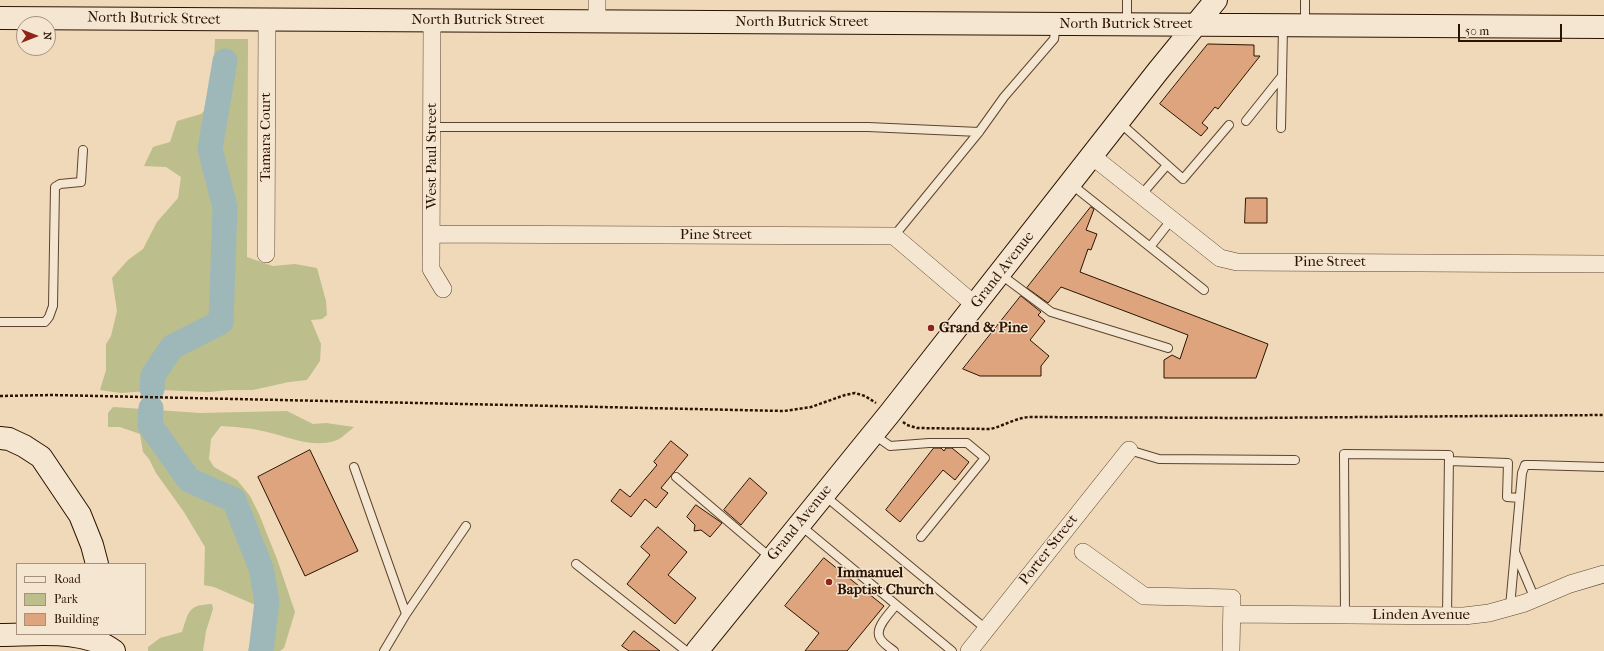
<!DOCTYPE html>
<html>
<head>
<meta charset="utf-8">
<style>
  body { margin:0 }
  #map { position:relative; width:1604px; height:651px; overflow:hidden; background:#efd9b9; font-family:"IM FELL French Canon",serif }
  canvas { display:block }
  .legend { position:absolute; left:16px; top:563px; width:130px; height:72px; box-sizing:border-box; background:#f5e6d2; border:1px solid #a5927e; margin:0; padding:5px 7px; list-style:none; font-size:12px; color:#2c1300 }
  .legend li { display:flex; align-items:center; gap:8px; height:20px }
  .legend b { width:20px; border:1px solid #a5927e }
  .north { position:absolute; left:16px; top:16px; width:40px; height:40px; box-sizing:border-box; background:#f5e6d2; border:1px solid #a5927e; border-radius:50%; rotate:90deg; font-size:11px; font-weight:700; line-height:16px; text-align:center; color:#2c1300 }
  .north::after { content:''; display:block; margin:auto; width:14px; height:18px; background:#8f2418; clip-path:polygon(50% 0,100% 100%,50% 72%,0 100%) }
  .scale { position:absolute; left:1458px; top:24px; width:104px; height:18px; box-sizing:border-box; border:2px solid #2c1300; border-top:0; padding-left:5px; font-size:12px; line-height:14px; white-space:nowrap; color:#2c1300; -webkit-text-stroke:3px #f5e6d2; paint-order:stroke }
</style>
</head>
<body>
<div id="map">
<canvas width="1604" height="651"></canvas>
<ul class="legend">
<li><b style="height:5px;background:#f5e6d2"></b>Road</li>
<li><b style="height:11px;background:#bcbe8c"></b>Park</li>
<li><b style="height:11px;background:#dea47e"></b>Building</li>
</ul>
<div class="north">N</div>
<div class="scale">50 m</div>
</div>
<script>
const context = document.querySelector('canvas').getContext('2d');
context.lineJoin = 'round';
function paint(path, color) {
  context.fillStyle = color;
  context.fill(path, 'evenodd');
}
function strokePath(path, color, width, dash) {
  context.strokeStyle = color;
  context.lineWidth = width;
  context.lineCap = dash ? 'butt' : 'round';
  context.setLineDash(dash || []);
  context.stroke(path);
}
function label(font, color, halo, rows, align = 'center') {
  context.font = font + ' "IM FELL French Canon",serif';
  context.lineWidth = 3;
  context.setLineDash([]);
  context.textBaseline = 'middle';
  context.strokeStyle = halo;
  context.fillStyle = color;
  for (const [text, x, y, turn = 0] of rows) {
    context.save();
    context.translate(x, y);
    context.rotate((+turn || 0) * Math.PI / 180);
    context.textAlign = isNaN(turn) ? turn : align;
    if (halo) context.strokeText(text, 0, 0);
    context.fillText(text, 0, 0);
    context.restore();
  }
}
const green = new Path2D(`
  M215,39H248L247,257L273,266L295,264L317,268L326,301L327,315L322,319L311,320L321,344L320,361L307,380L289,382L253,390H229L209,392L161,390L121,393L100,390L106,370V344L111,336L117,311L112,278L128,260L143,249L157,222L178,198L181,177L166,167L144,166L153,147L170,142L177,121L201,114L212,103Z
  M113,407L200,413L287,411L313,424L326,423L354,427C349,431 342,438 337,440C314,449 289,437 267,432C252,428 236,427 221,426L211,439L209,459L214,467L237,480L250,496L259,514L277,559L295,612L284,648L280,651H248L260,607L214,587L204,585L205,547L184,512L156,473L149,459L143,452L140,434L120,427H108V413Z
  M212,604L213,609L206,631L203,651H148V647L160,638L182,632C189,611 188,605 212,604Z`);
const river = new Path2D(`
  M152,389L153,375L172,347L221,322L225,207L210,149L225,61
  M151,408L150,425L189,480L234,500L261,568L267,602L261,651`);
const building = new Path2D(`
  M1208,44L1254,45V56H1260L1218,109L1215,107L1202,123L1208,128L1201,136L1160,104Z
  M1246,198H1267V223H1245Z
  M1091,207L1094,209L1086,230L1097,234L1091,250L1088,249L1080,272L1268,344L1256,378H1164V360L1172,355L1180,359L1188,335L1061,287L1048,303L1027,288Z
  M1021,296L1041,312L1038,315L1045,321L1030,340L1049,356L1041,366V376H980L963,369Z
  M671,441L688,455L661,488L668,493L656,508L645,499L631,517L611,501L620,489L630,497L657,465L654,462Z
  M934,448H941L944,451L946,448H952L969,462L955,480L943,470L900,522L886,510Z
  M310,450L358,551L305,576L258,477Z
  M750,478L767,493L741,525L724,510Z
  M696,505L722,523L710,537L701,530L694,531L695,525L687,517Z
  M658,527L687,552L668,575L696,598L675,624L627,584L650,555L641,547Z
  M824,558L884,606L847,651H805L819,633L785,606Z
  M634,631L660,651H629L622,646Z`);
const path = new Path2D(`
  M0,396L52,395L784,411L811,407L845,395L855,393L865,396L876,403
  M903,422L907,425L917,428L990,429C1004,426 1015,418 1029,417L1250,418L1604,415`);
const lane = new Path2D(`
  M1305,0V24
  M1127,23V0
  M1246,121L1282,76
  M1119,122L1183,179L1229,125
  M432,127H868L979,132
  M1281,128L1283,27
  M1071,184L1204,290
  M1142,194L1167,165
  M894,236L979,132L1004,97L1054,39L1056,24
  M1150,247L1172,219
  M1000,274L1051,312L1168,348
  M0,322H45L49,317L53,306L55,187L60,184L81,182L83,150
  M873,434L890,446L929,443H967L985,458L921,537
  M1129,450L1159,459L1295,460
  M1449,461L1508,463L1507,497L1520,498
  M354,467L406,614
  M676,477L771,558
  M825,496L986,629
  M800,525L952,651
  M1515,552L1535,599
  M576,564L686,651
  M1510,607L1522,473L1525,465H1533L1604,467
  M1345,615L1344,454L1449,455L1447,616
  M384,651L406,614L466,526
  M894,651C889,647 882,643 880,638C874,628 890,613 896,605`);
const street = new Path2D(`
  M432,20L431,269L443,289
  M597,21V0
  M1092,156L1220,258L1237,262L1604,264
  M432,234L894,236L975,305
  M266,254L267,20
  M1083,552L1144,596L1232,598L1231,651
  M1232,614L1464,616L1489,613L1525,603L1570,584L1604,574
  M969,651L1129,450`);
const secondary = new Path2D(`
  M0,18L1604,27
  M0,438L9,439L24,446L41,457L80,515L92,545L97,564
  M0,635C36,635 84,628 114,651
  M697,651L890,413L1158,71L1216,0`);
const markers = [
  [931,328,4,"#8f2418"],
  [829,582,4,"#8f2418"]
];
const streetNames = [
  ["North Butrick Street",154,19,1],
  ["North Butrick Street",478,20],
  ["North Butrick Street",802,22],
  ["North Butrick Street",1126,24],
  ["Tamara Court",266,137,-90],
  ["West Paul Street",432,156,-90],
  ["Pine Street",716,235],
  ["Pine Street",1330,262],
  ["Grand Avenue",1003,270,-52],
  ["Grand Avenue",800,523,-51],
  ["Porter Street",1049,550,-52],
  ["Linden Avenue",1421,615]
];
const poiNames = [
  ["Grand & Pine",939,328],
  ["Immanuel",837,573],
  ["Baptist Church",837,590]
];
paint(green, '#bcbe8c');
strokePath(river, '#9eb8b9', 25);
paint(building, '#dea47e');
strokePath(building, '#2c1300', 1);
strokePath(lane, '#5d442e', 10);
strokePath(street, '#5d442e', 18);
strokePath(secondary, '#2c1300', 24);
strokePath(path, '#2c1300', 2.5, [3, 2]);
strokePath(lane, '#f5e6d2', 8);
strokePath(street, '#f5e6d2', 17);
strokePath(secondary, '#f5e6d2', 22);
for (const [x, y, r, color] of markers) {
  const dot = new Path2D();
  dot.arc(x, y, r, 0, 2 * Math.PI);
  context.fillStyle = color;
  context.fill(dot);
  strokePath(dot, '#f5e6d2', 1.5);
}
label('15px', '#2c1300', '#f5e6d2', streetNames);
label('bold 15px', '#2c1300', '#f5e6d2', poiNames, 'left');
</script>
</body>
</html>
